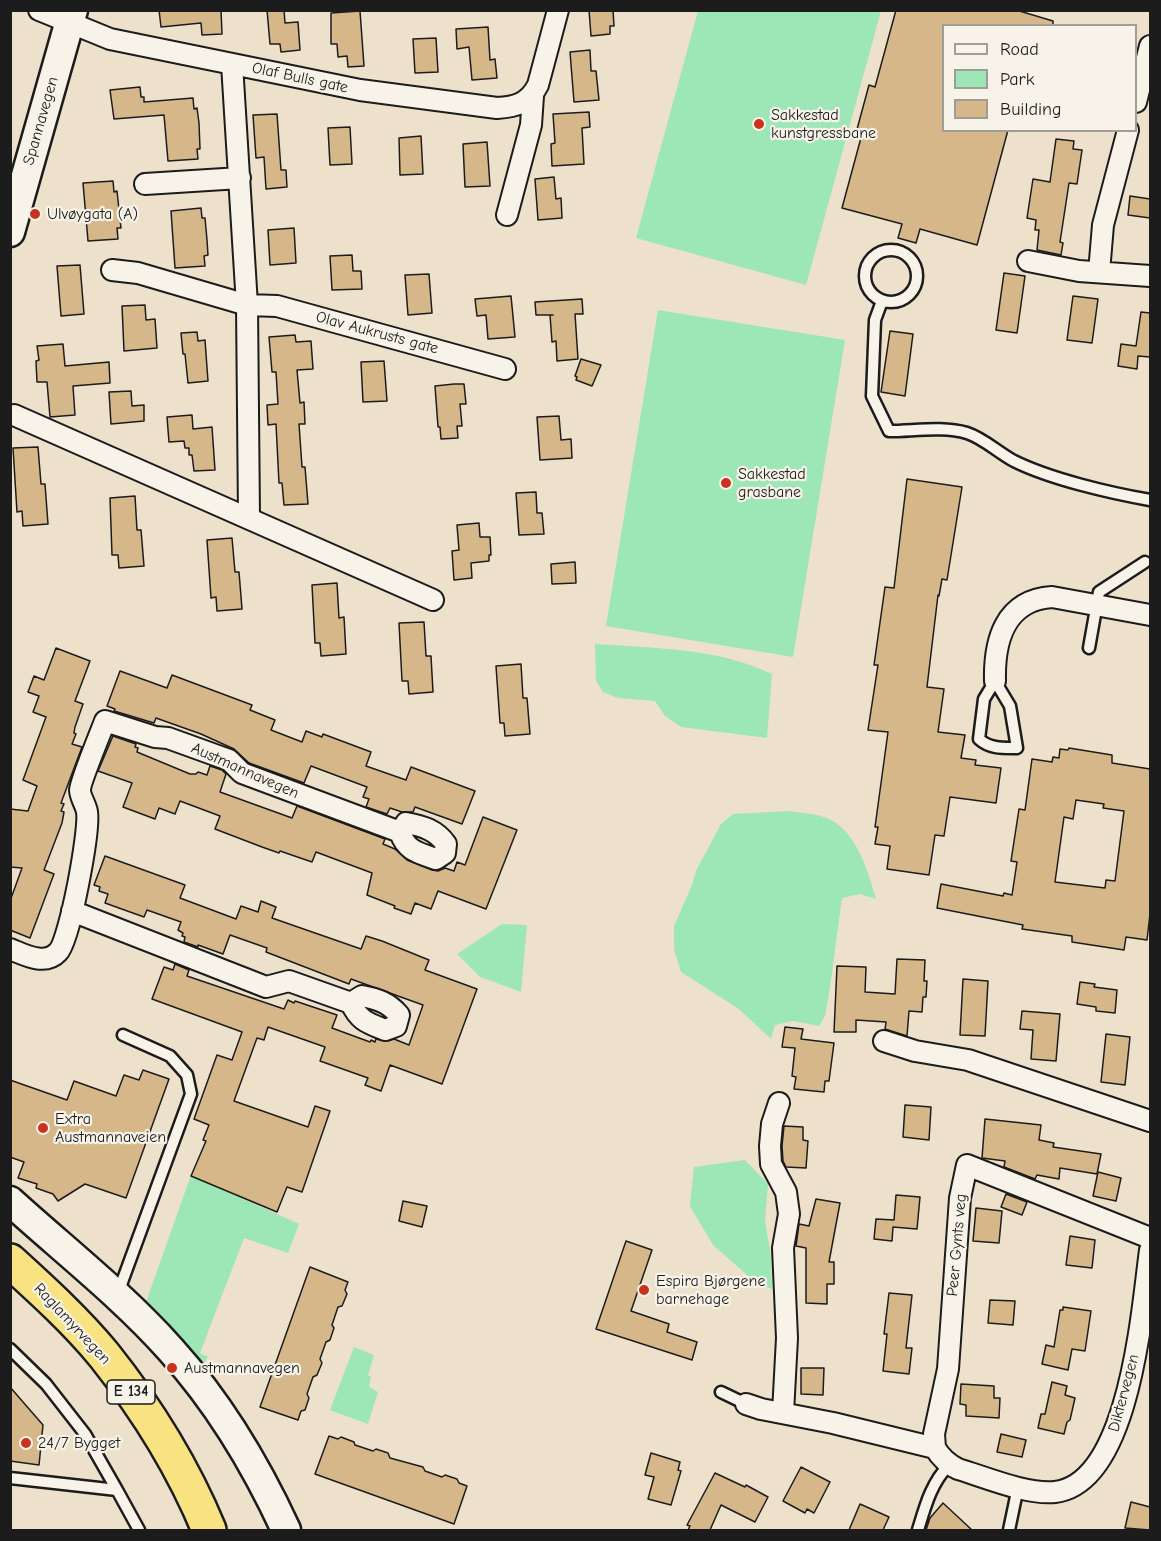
<!DOCTYPE html>
<html>
<head>
<meta charset="utf-8">
<style>
  body { margin:0 }
  #map { position:relative; width:1161px; height:1541px; overflow:hidden; background:#ede1cc; font-family:"Comic Neue",sans-serif }
  canvas { display:block }
  .frame { position:absolute; inset:0; border:12px solid #1c1c1c; pointer-events:none }
  .legend { position:absolute; left:942px; top:24px; width:195px; height:108px; box-sizing:border-box; background:#f7f3e8; border:2px solid #9f9d96; margin:0; padding:8px 10px; list-style:none; font-size:18px; color:#1c1c1c }
  .legend li { display:flex; align-items:center; gap:12px; height:30px }
  .legend b { width:30px; border:2px solid #9f9d96 }
</style>
</head>
<body>
<div id="map">
<canvas width="1161" height="1541"></canvas>
<div class="frame"></div>
<ul class="legend">
<li><b style="height:8px;background:#f7f3e8"></b>Road</li>
<li><b style="height:16px;background:#9de6b5"></b>Park</li>
<li><b style="height:16px;background:#d6b78a"></b>Building</li>
</ul>
</div>
<script>
const context = document.querySelector('canvas').getContext('2d');
context.lineJoin = 'round';
function paint(path, color) {
  context.fillStyle = color;
  context.fill(path, 'evenodd');
}
function strokePath(path, color, width, dash) {
  context.strokeStyle = color;
  context.lineWidth = width;
  context.lineCap = dash ? 'butt' : 'round';
  context.setLineDash(dash || []);
  context.stroke(path);
}
function label(font, color, halo, rows, align = 'center') {
  context.font = font + ' "Comic Neue",sans-serif';
  context.lineWidth = 4.5;
  context.setLineDash([]);
  context.textBaseline = 'middle';
  context.strokeStyle = halo;
  context.fillStyle = color;
  for (const [text, x, y, turn = 0] of rows) {
    context.save();
    context.translate(x, y);
    context.rotate((+turn || 0) * Math.PI / 180);
    context.textAlign = isNaN(turn) ? turn : align;
    if (halo) context.strokeText(text, 0, 0);
    context.fillText(text, 0, 0);
    context.restore();
  }
}
const green = new Path2D(`
  M698,11H881L806,285L636,238Z
  M658,310L845,340L793,657L606,626Z
  M595,644C653,648 719,648 772,674L767,738L681,727L665,716L655,701L618,698L603,692L596,681Z
  M789,811C799,813 812,813 821,816C856,826 867,869 876,899L860,894L842,898L830,987L825,1016L819,1026L793,1021L775,1025L771,1039L739,1009L681,972L674,949V926L692,885L696,871L721,824L733,814Z
  M502,924L527,925L521,992L480,977L457,954Z
  M745,1160L768,1184L765,1221L771,1256L772,1289L755,1282L713,1245L690,1206L694,1167Z
  M191,1175L299,1224L288,1253L244,1238L200,1353L208,1357L203,1364L197,1363L146,1302Z
  M354,1347L374,1355L368,1375L371,1377L369,1387L378,1392L368,1424L330,1410Z`);
const building = new Path2D(`
  M159,10H221L222,34L202,35L201,23L161,27Z
  M267,10H284L285,23L298,22L300,50L281,52L280,44H270Z
  M589,10H613L614,26H610V34L591,36Z
  M896,10H1016L1053,21V26H944V130H1008L977,245L920,229L916,243L898,238L902,224L842,208L862,134L856,133L869,85L875,87Z
  M360,11L364,66L348,67L347,56L338,57L337,44H331V13Z
  M488,27L490,60L495,59L497,78L472,80L469,47L457,49L456,29Z
  M436,38L438,72L415,73L413,39Z
  M590,50L591,71H596L599,100L574,102L570,52Z
  M140,87L141,97H144V102L193,98L194,109L197,108L199,123L200,149H197L198,159L168,161L164,115L114,119L110,90Z
  M589,112L590,127L582,128L584,164L552,166L551,144L555,143L553,114Z
  M277,114L281,170H286L287,187L266,189L264,157L256,158L253,115Z
  M350,127L352,164L330,165L328,128Z
  M421,136L423,174L400,175L399,138Z
  M1056,139L1074,141L1073,149L1082,150L1077,184L1069,183L1060,242L1063,243L1061,255L1037,250L1039,230H1035L1036,220L1027,218L1033,179L1050,182Z
  M487,142L490,186L465,187L463,144Z
  M554,177L556,199L561,198L562,218L538,220L535,179Z
  M113,181L114,192L117,191L121,228H117L118,239L88,241L83,183Z
  M1130,196L1150,199V218L1128,215Z
  M201,208L202,218H205L207,240L208,255L204,256L205,266L175,268L171,211Z
  M294,228L296,263L270,265L268,230Z
  M352,255L353,271H361L362,289L332,290L330,256Z
  M80,265L84,314L61,316L57,266Z
  M1004,273L1025,276L1017,333L996,330Z
  M429,274L432,313L408,315L405,275Z
  M511,296L515,337L488,339L486,315L477,316L475,299Z
  M1073,296L1098,299L1092,343L1067,340Z
  M582,299L583,314H575L578,359L557,361L556,341L552,342L550,315H553H536L535,302Z
  M145,305L146,320L155,319L157,348L124,351L122,306Z
  M1141,312L1150,313V357L1138,356L1137,369L1118,366L1121,344L1136,346Z
  M890,331L913,334L905,396L881,392Z
  M197,332L198,341L205,340L208,381L188,383L185,354H183L181,333Z
  M295,335L296,342L311,341L313,369L297,370L300,403L304,402L305,424H299L302,467H305L308,504L284,505L282,483H279L276,424L268,425L267,405L278,404L276,372H272L269,337Z
  M63,344L65,366L109,362L110,383L73,386L75,415L50,417L47,382H37L36,361L39,360L37,346Z
  M581,359L601,365L592,386L576,380L577,377L575,376Z
  M384,361L387,401L363,402L361,362Z
  M454,384H464L466,404H460L462,426H457L458,438L441,439L440,427H438L435,386Z
  M131,391L132,406L144,405V421L111,424L109,392Z
  M192,415L193,429L212,427L215,470L194,471L192,455H189V448H185L184,441L169,442L167,417Z
  M559,416L561,440L571,439L572,458L540,460L537,417Z
  M38,447L41,484H45L48,524L23,526L22,511L17,512L13,448Z
  M907,479L962,487L947,580L942,579L939,596L938,595L927,687L944,689L938,732L965,735L961,758L976,760L975,765L1001,768L996,803L950,797L944,836L935,835L929,875L887,869L890,846L875,844L878,827H875L888,732L868,730L878,665H874L885,587L894,588Z
  M536,492L537,513H542L544,534L519,535L516,493Z
  M135,496L137,530H141L144,566L119,568L118,555H112L110,498Z
  M479,523L480,537H490L491,555H489V561L471,563L472,578L454,580L452,551L459,550L457,525Z
  M232,538L235,572H239L242,609L217,611L216,597L211,598L207,540Z
  M575,562L576,583L552,584L551,564Z
  M337,583L339,618L344,617L346,654L321,656L320,643H315L312,585Z
  M424,622L426,656H431L433,692L409,694L408,681H402L399,623Z
  M56,648L90,661L75,701L83,704L75,727L74,733L76,734L72,744L82,747L61,803L64,804L61,811L64,812L62,823L44,870L54,874L30,938L10,930V901L22,868L10,867V809L28,811L37,786L23,780L46,717L33,712L39,696L28,692L34,676L44,680Z
  M521,664L523,698H527L530,734L505,736L504,723H500L496,666Z
  M120,671L167,688L172,675L252,705L250,710L275,720L271,730L302,742L306,731L322,737L323,734L371,752L366,766L406,780L411,767L475,791L462,824L415,807L413,812H402L390,808L387,814L366,807L369,799L363,797L367,787L311,766L304,783L249,763L234,749L201,734L156,718L154,723L114,711L115,709L107,706Z
  M113,736L136,744L135,747L138,748L137,752L190,774H196L198,772L207,775L210,766L222,770L226,774L220,792L292,818L297,806L385,839L383,844L395,849L407,860L432,870L438,871L445,868L454,871L457,862L465,865L483,817L517,830L486,909L438,891L431,909L415,903L411,914L394,908L395,906L367,895L372,873L316,852L312,862L280,851L279,853L262,847L215,829L220,816L180,801L175,814L159,808L155,819L123,807L132,783L98,771Z
  M1069,748L1112,755V763L1150,769V914L1147,940L1126,937L1124,950L1072,942V936L1022,929L1023,925L937,908L941,884L1003,896L1004,893L1012,895L1017,862L1011,861L1019,809L1025,810L1032,759L1052,762L1053,757L1059,758L1060,749L1068,750ZM1076,800L1104,804L1103,808L1124,811L1115,881L1106,880L1105,888L1055,882L1064,817L1073,819Z
  M105,856L185,885L180,898L236,919L241,906L258,912L261,901L276,907L272,918L361,949L366,936L382,941L429,960L425,970L477,989L442,1084L390,1065L381,1091L365,1085L368,1078L320,1061L325,1047L268,1027L264,1040L257,1038L234,1101L308,1127L315,1106L330,1111L302,1192L287,1187L277,1212L191,1176L206,1141L203,1140L209,1125L194,1119L217,1055L232,1060L242,1032L152,999L164,967L173,970L175,964L189,970L187,976L284,1009L288,1000L294,1003L295,1001L337,1015L332,1028L370,1042L371,1040L375,1042L376,1039L388,1041L394,1039L409,1045L423,1005L351,979L349,984L266,952L267,948L230,935L223,954L198,945V947L184,942L185,937L182,936L183,933L178,930L181,922L147,910L144,917L105,903L108,894L99,891L100,887L94,885Z
  M897,959L925,960L924,981H927L926,997H923L922,1012L909,1011L907,1036L885,1029L886,1022L856,1020V1032H834L837,966L866,967L865,992L895,994Z
  M963,979L988,981L985,1036L960,1035Z
  M1080,982L1095,984L1094,987L1117,990L1115,1013L1096,1011V1007L1077,1004Z
  M1022,1011L1060,1014L1056,1061L1031,1059L1033,1030L1020,1029Z
  M785,1027L803,1029L801,1039L834,1043L829,1081H825L824,1092L794,1089L796,1077L792,1076L795,1048L782,1047Z
  M1106,1034L1130,1037L1125,1085L1101,1082Z
  M143,1070L169,1079L126,1198L85,1184L58,1201L53,1194L36,1188L37,1184L18,1178L24,1162L10,1157V1080L67,1100L74,1081L116,1096L124,1075L139,1080Z
  M905,1105L931,1107L929,1140L903,1137Z
  M985,1119L1041,1125L1039,1140L1054,1143L1053,1147L1101,1154L1097,1174L1060,1168L1059,1179L1037,1175L1035,1179L1004,1167L1005,1161L982,1158Z
  M784,1126L803,1127V1140L808,1141L806,1168L786,1167L783,1161L782,1146Z
  M1098,1172L1121,1178L1116,1201L1093,1196Z
  M1006,1194L1027,1202L1022,1215L1001,1207Z
  M896,1195L920,1197L917,1229L893,1227L892,1241L874,1239L876,1219L894,1220Z
  M816,1199L840,1203L829,1262H834V1284H827V1304L806,1303V1248L796,1246L799,1224L809,1226Z
  M403,1201L427,1206L422,1227L399,1221Z
  M976,1208L1002,1211L999,1243L973,1241Z
  M1070,1236L1095,1240L1092,1268L1066,1265Z
  M626,1241L652,1250L631,1311L669,1324L667,1332L697,1342L692,1360L596,1329Z
  M310,1267L348,1282L345,1290L347,1294L342,1306L338,1307L332,1325L334,1328L330,1340L326,1342L320,1359L322,1363L317,1375L313,1377L307,1394L309,1398L305,1410L301,1411L298,1420L260,1407Z
  M889,1293L912,1295L906,1348H912L909,1374L883,1371L887,1334H884Z
  M990,1300L1015,1301L1013,1325L988,1323Z
  M1063,1307L1091,1311L1085,1351L1072,1349L1068,1370L1042,1364L1046,1345L1054,1347L1060,1310H1063Z
  M801,1368H824L823,1395L801,1394Z
  M1052,1382L1067,1386L1065,1395L1075,1398L1070,1420L1067,1422L1064,1434L1038,1428L1041,1414H1045Z
  M961,1384L994,1386V1398H1000L999,1418L966,1416V1405L960,1404Z
  M10,1387L43,1425L39,1465L10,1461Z
  M1001,1434L1026,1440L1022,1457L997,1452Z
  M329,1436L338,1439L341,1437L354,1442L355,1445L373,1451L376,1449L388,1453L390,1458L423,1467L425,1471L442,1477L445,1475L457,1479L459,1483L467,1486L454,1524L315,1474Z
  M651,1453L680,1462L678,1470L681,1471L671,1505L648,1499L654,1477L645,1475Z
  M801,1467L830,1482L814,1513L807,1509L805,1513L783,1501Z
  M715,1473L745,1487L746,1485L768,1497L755,1522L721,1505L710,1530H688L690,1526L687,1525Z
  M1131,1502L1150,1507V1530L1125,1528Z
  M943,1503L972,1530H926L930,1518Z
  M860,1504L889,1517L883,1530H849Z`);
const lane = new Path2D(`
  M865 276a26 26 0 1 1 52 0a26 26 0 1 1-52 0Z
  M882,301L875,320L872,396L889,431C914,431 943,426 967,433C983,438 999,453 1014,461C1050,479 1110,493 1150,500
  M1089,648L1099,592L1145,562
  M995,681L1010,706L1017,748C1003,748 990,749 979,739L984,699Z
  M118,1293L191,1094L187,1075L170,1056L123,1035
  M10,1349L46,1384L85,1434L117,1490L10,1478
  M721,1392L746,1404
  M117,1490L139,1530
  M918,1530C925,1507 931,1483 949,1465
  M1009,1530L1018,1487`);
const street = new Path2D(`
  M39,10L110,39L360,90L497,108C516,107 529,103 538,85L558,10
  M232,64L247,305L249,517
  M1136,102L1150,46
  M145,184L240,178
  M507,215L531,125L533,96
  M1028,261L1079,271L1150,276
  M112,270L138,273L247,305L277,306L505,369
  M1099,272L1103,225L1128,130
  M14,415L433,600
  M995,681C994,640 1005,600 1052,597L1150,615
  M406,823C423,826 436,830 446,844L445,853L436,859C419,853 406,851 400,832Z
  M72,911L266,987L289,981L351,1003C359,1021 368,1023 385,1030L396,1026L399,1015C388,1002 377,999 362,996L351,1003
  M10,949C25,955 45,966 58,952C70,940 90,830 87,812C86,805 80,797 80,790C80,782 101,732 105,721L155,737L168,738L229,760L242,773L400,832
  M884,1041L915,1051L968,1060L1150,1121
  M779,1103L772,1124L770,1146L771,1164L786,1192L789,1214L783,1248L787,1338L783,1413
  M746,1404L761,1409L833,1423L935,1448C941,1458 947,1464 958,1469C985,1477 1027,1495 1055,1492C1130,1483 1142,1309 1150,1250
  M935,1448L934,1434L948,1369L960,1198L967,1165L1150,1238`);
const secondary = new Path2D(`
  M10,232L73,10
  M10,1201C64,1250 123,1296 171,1350C219,1403 256,1465 286,1530`);
const highway = new Path2D(`
  M10,1261C43,1291 76,1321 104,1355C147,1409 183,1467 209,1530`);
const markers = [
  [759,124,6,"#c8321e"],
  [35,214,6,"#c8321e"],
  [726,483,6,"#c8321e"],
  [43,1128,6,"#c8321e"],
  [644,1290,6,"#c8321e"],
  [172,1368,6,"#c8321e"],
  [26,1443,6,"#c8321e"]
];
const shields = [
  [131,1392,48]
];
const shieldNames = [
  ["E 134",131,1392]
];
const streetNames = [
  ["Olaf Bulls gate",300,78,12],
  ["Spannavegen",41,121,-74],
  ["Olav Aukrusts gate",377,333,15],
  ["Austmannavegen",245,771,24],
  ["Peer Gynts veg",957,1245,-85],
  ["Raglamyrvegen",72,1324,47],
  ["Diktervegen",1124,1393,-75]
];
const poiNames = [
  ["Sakkestad",771,115],
  ["kunstgressbane",771,133],
  ["Ulvøygata (A)",47,214],
  ["Sakkestad",738,474],
  ["grasbane",738,492],
  ["Extra",55,1119],
  ["Austmannaveien",55,1137],
  ["Espira Bjørgene",656,1281],
  ["barnehage",656,1299],
  ["Austmannavegen",184,1368],
  ["24/7 Bygget",38,1443]
];
paint(green, '#9de6b5');
paint(building, '#d6b78a');
strokePath(building, '#1c1c1c', 1.5);
strokePath(lane, '#1c1c1c', 15);
strokePath(street, '#1c1c1c', 24);
strokePath(secondary, '#1c1c1c', 33);
strokePath(highway, '#1c1c1c', 38);
strokePath(lane, '#f7f3e8', 10);
strokePath(street, '#f7f3e8', 20);
strokePath(secondary, '#f7f3e8', 28);
strokePath(highway, '#f8e281', 33);
for (const [x, y, r, color] of markers) {
  const dot = new Path2D();
  dot.arc(x, y, r, 0, 2 * Math.PI);
  context.fillStyle = color;
  context.fill(dot);
  strokePath(dot, '#f7f3e8', 2);
}
for (const [x, y, w] of shields) {
  const box = new Path2D();
  box.roundRect(x - w / 2, y - 12, w, 24, 4.5);
  context.fillStyle = '#f7f3e8';
  context.fill(box);
  strokePath(box, '#1c1c1c', 1.5);
}
label('bold 15px', '#1c1c1c', null, shieldNames);
label('16px', '#1c1c1c', '#f7f3e8', streetNames);
label('16px', '#1c1c1c', '#f7f3e8', poiNames, 'left');
</script>
</body>
</html>
